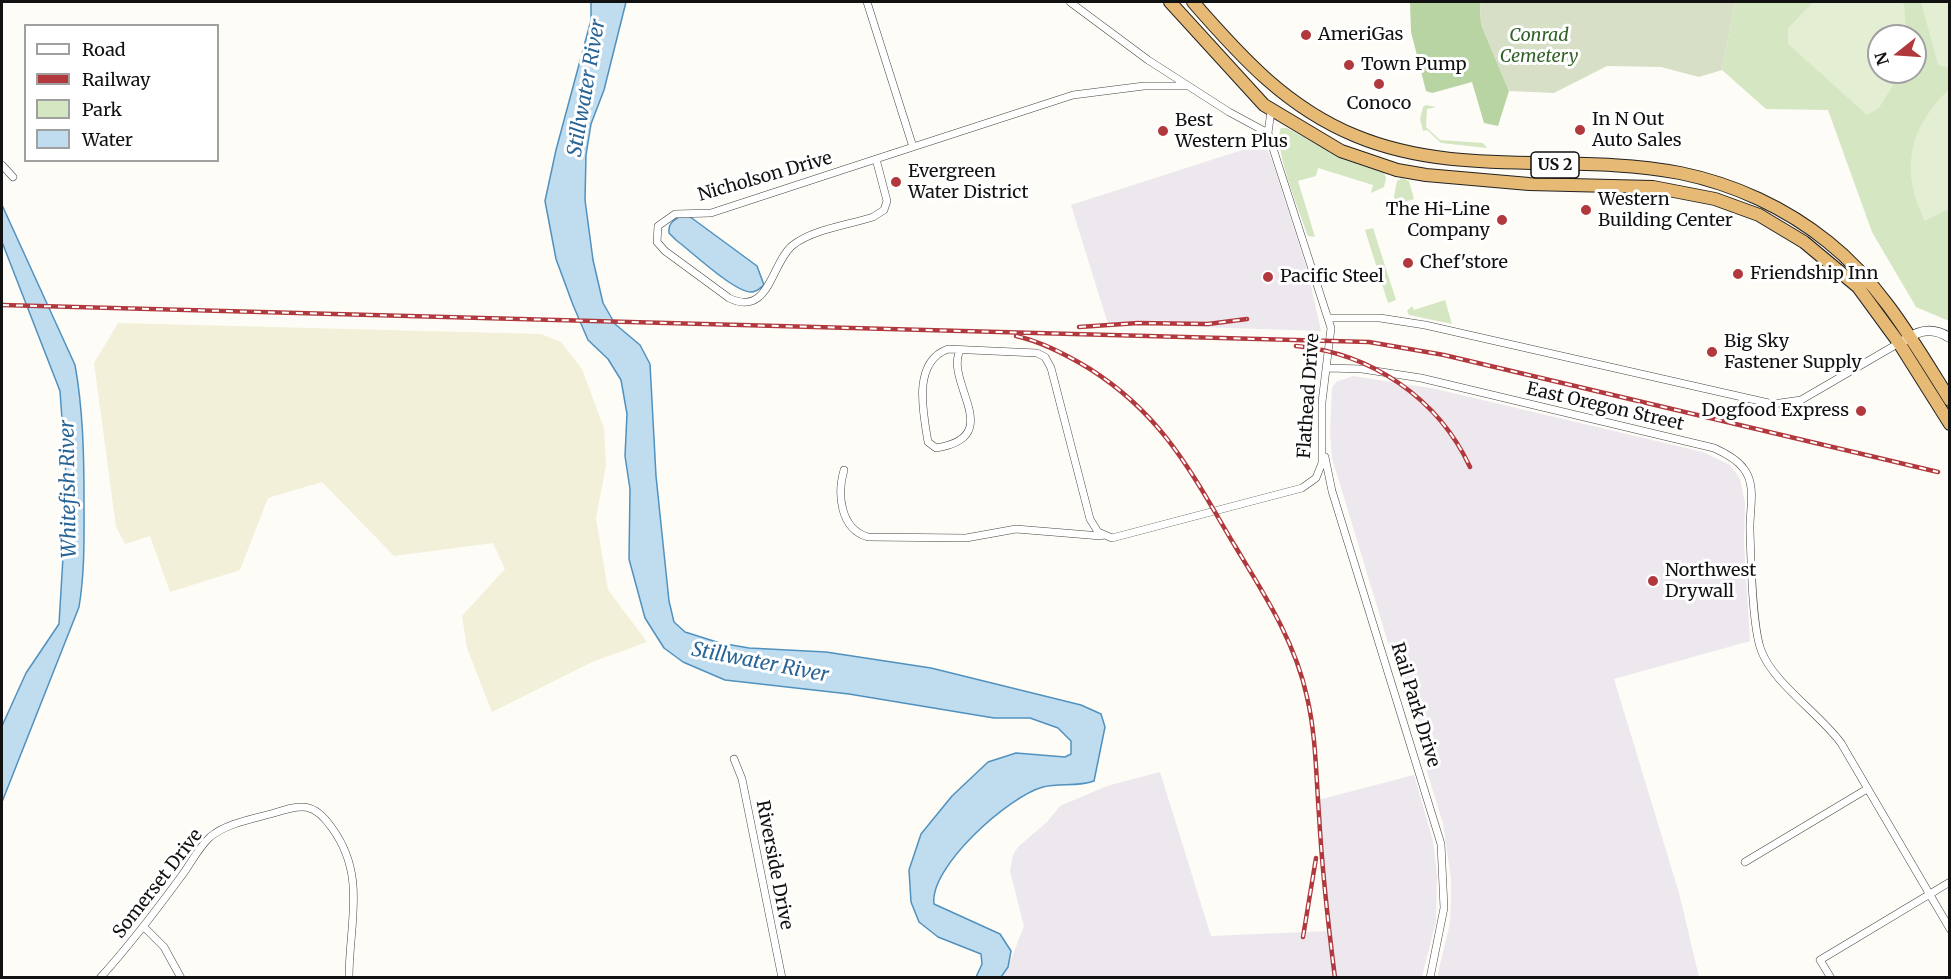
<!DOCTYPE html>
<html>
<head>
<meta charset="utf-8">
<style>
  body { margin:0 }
  #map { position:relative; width:1951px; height:979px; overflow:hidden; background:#fefcf6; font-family:Merriweather,serif }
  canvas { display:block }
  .frame { position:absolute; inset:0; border:3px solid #111; pointer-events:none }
  .legend { position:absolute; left:24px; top:24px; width:195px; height:138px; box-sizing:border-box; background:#fff; border:2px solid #a0a0a0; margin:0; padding:8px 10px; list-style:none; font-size:18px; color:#111 }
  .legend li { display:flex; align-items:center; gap:12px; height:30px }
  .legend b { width:30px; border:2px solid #a0a0a0 }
  .north { position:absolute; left:1867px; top:24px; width:60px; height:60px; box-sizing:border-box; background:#fff; border:2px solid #a0a0a0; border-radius:50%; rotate:253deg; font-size:16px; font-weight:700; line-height:24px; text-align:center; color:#111 }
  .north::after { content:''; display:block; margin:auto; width:21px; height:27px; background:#b1383d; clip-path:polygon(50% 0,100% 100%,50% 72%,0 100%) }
</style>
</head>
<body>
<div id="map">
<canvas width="1951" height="979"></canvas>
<div class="frame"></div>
<ul class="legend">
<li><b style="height:8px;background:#fff"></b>Road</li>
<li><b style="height:8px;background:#b1383d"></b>Railway</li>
<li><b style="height:16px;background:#d4e6c2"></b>Park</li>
<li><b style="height:16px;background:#c0ddf0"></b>Water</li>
</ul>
<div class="north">N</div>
</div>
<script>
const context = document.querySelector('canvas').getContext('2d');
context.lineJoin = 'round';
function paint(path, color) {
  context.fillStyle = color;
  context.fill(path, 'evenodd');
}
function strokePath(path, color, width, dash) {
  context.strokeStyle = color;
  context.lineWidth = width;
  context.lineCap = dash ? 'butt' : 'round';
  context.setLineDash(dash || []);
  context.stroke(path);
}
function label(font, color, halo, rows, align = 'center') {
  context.font = font + ' Merriweather,serif';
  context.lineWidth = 6;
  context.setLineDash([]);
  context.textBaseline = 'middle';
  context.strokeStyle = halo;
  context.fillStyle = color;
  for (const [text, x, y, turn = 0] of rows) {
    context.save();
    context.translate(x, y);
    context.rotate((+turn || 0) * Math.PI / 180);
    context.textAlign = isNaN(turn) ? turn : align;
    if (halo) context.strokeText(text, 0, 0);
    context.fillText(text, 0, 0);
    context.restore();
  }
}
const industrial = new Path2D(`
  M1264,143L1272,160L1308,273L1321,331L1108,324L1071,205Z
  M1353,376L1436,389L1703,452L1730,465L1740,479L1745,503L1744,544L1750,641L1614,679L1679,893L1699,977H1437L1450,923L1451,900V879L1443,824L1332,458L1330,433L1332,388L1336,382Z
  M1160,772L1211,936L1328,931L1318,800L1414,775L1433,841L1437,875L1436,921L1422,977L1001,978L1008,967L1024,926L1010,871L1013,855L1018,847L1047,822L1060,806L1107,786Z`);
const farmland = new Path2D(`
  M118,323L541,334L561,342L582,369L604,428L606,466L596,518L608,590L647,642L592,662L492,712L467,648L462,616L505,569L493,543L394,556L322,482L268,498L240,570L170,592L150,536L125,544L116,527L94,363Z`);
const green = new Path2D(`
  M1735,2H1949V321L1916,307L1872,232L1828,110L1766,109L1722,70ZM1879,36H1915V72H1879Z
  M1426,105L1436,107L1427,109L1426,127L1440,140L1483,143L1487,148L1441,143L1427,130L1423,131L1420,119L1423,107Z
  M1281,128H1287L1343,159L1384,173L1386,178L1384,187L1371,193L1373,185L1318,168L1316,176L1298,181L1315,237L1308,236C1301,215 1272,146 1281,128Z
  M1402,178L1409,181L1414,199L1398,204L1399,210L1394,196L1397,181Z
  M1373,228L1396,300L1388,303L1365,230Z
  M1445,300L1452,324L1409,315L1407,311L1412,306L1414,310Z`);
const forest = new Path2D(`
  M1410,2H1480L1481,24L1509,91L1498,126L1484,123L1472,82L1432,93L1426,91L1411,32Z`);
const cemetery = new Path2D(`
  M1480,2H1735L1722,70L1699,77L1661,67L1607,66L1554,93L1509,91L1481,24Z`);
const pitch = new Path2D(`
  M1813,2H1902L1904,5L1907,36H1879V72H1900L1899,76L1879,108L1867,115L1788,44V28Z
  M1921,2H1949V68L1938,65Z
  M1949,90V209L1925,221C1907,186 1904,147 1928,114C1934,105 1940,97 1949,90Z`);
const water = new Path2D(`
  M591,2H626L604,90L591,124L586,155L585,200L593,260L603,303L615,324L640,345L650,364L656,476L669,601L674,622L685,632L720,643L749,648L826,652L931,668L1081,705L1101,714L1105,727L1094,781C1078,787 1060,783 1043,787C1009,796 929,867 934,904L1000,934L1011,951L1008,967L1001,977H976L982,964L981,954L938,937L919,922L911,902L909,870L921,834L952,796L988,762L1016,753L1065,757L1071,754V741L1058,728L1030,718H994L849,694L725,680L683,662L664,648L645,618L629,559L630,489L625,456L627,414L621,380L608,359L588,340L573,305L556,259L545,201L556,150L591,20Z
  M2,205L75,365C83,409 84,455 84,500C84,536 85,571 79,607L2,802V726L26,673L59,624L67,490L60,391L2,242Z
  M681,216H689L757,266L764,285C760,288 757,292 751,292C734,292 692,252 676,240L669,233C668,224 673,220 681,216Z`);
const minor = new Path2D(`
  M867,2L913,147
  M1268,133L1271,111
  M876,159L887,201L884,210L873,217C848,225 814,229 793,245C771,262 770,318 729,298L665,251L657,242L658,226L675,214L711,213Z
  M876,159L1073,95L1144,86H1188
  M2,165L13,177
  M1329,318H1380L1425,325L1773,404L1801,400L1899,343
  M960,350C944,383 1007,437 936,448L928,442C923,412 912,362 948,349L1037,353L1045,357L1051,368L1090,519L1098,532L1112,538L1302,488L1316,478L1322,463V402L1331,328L1268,133L1229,112L1148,60L1070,2
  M1328,368L1362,369L1421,378L1714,448C1725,453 1737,459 1744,469C1757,486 1749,511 1750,531C1751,559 1752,625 1761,650C1773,683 1818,712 1841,743L1950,929
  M1325,457L1332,491L1441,844L1444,908L1430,978
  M844,470C837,494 840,529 868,537L966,538L1016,529L1101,536
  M734,759L742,779L782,978
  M1745,862L1867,789
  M144,927L164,947L181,978
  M100,978C129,946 155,912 180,878C190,865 198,848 210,837C227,823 253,819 274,813C302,804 314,802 332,828C367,876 349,923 349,978
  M1831,978L1820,960L1950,882`);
const tertiary = new Path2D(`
  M1905,340C1920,329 1934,327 1950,338`);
const trunk = new Path2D(`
  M1170,2L1264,105L1341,151L1397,170L1426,175L1529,184L1653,187L1715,199L1759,215L1804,242L1858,287L1899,343L1950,424
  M1193,2C1241,57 1287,108 1356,136C1460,179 1573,152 1680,173C1734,184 1786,208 1828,242C1881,284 1914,343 1950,400`);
const rail = new Path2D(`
  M2,305L1369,342L1444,355L1938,472
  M1079,327L1138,323L1208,324L1247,319
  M1016,336C1043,342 1067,355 1090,369C1164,416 1192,474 1235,546C1264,594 1295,641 1307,697C1316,735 1316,775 1319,815C1322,869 1328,923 1335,978
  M1296,346C1371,353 1438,398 1470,467
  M1303,937L1316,858`);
const markers = [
  [1306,35,6,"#b1383d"],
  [1349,65,6,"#b1383d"],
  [1379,84,6,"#b1383d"],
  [1580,130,6,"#b1383d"],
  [1163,131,6,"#b1383d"],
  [896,182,6,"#b1383d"],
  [1586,210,6,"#b1383d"],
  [1502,220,6,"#b1383d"],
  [1408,263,6,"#b1383d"],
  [1738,274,6,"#b1383d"],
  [1268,277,6,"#b1383d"],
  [1712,352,6,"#b1383d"],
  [1861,411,6,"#b1383d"],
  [1653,581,6,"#b1383d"]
];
const shields = [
  [1555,165,48]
];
const shieldNames = [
  ["US 2",1555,165]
];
const poiNames = [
  ["AmeriGas",1318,35],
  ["Town Pump",1361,65],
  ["Conoco",1379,104,"center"],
  ["In N Out",1592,120],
  ["Auto Sales",1592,141],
  ["Best",1175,121],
  ["Western Plus",1175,142],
  ["Evergreen",908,172],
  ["Water District",908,193],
  ["Western",1598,200],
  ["Building Center",1598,221],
  ["The Hi-Line",1490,210,"right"],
  ["Company",1490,231,"right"],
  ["Chef'store",1420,263],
  ["Friendship Inn",1750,274],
  ["Pacific Steel",1280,277],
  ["Big Sky",1724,342],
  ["Fastener Supply",1724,363],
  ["Dogfood Express",1849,411,"right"],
  ["Northwest",1665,571],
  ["Drywall",1665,592]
];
const parkNames = [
  ["Conrad",1539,36],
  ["Cemetery",1539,57]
];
const streetNames = [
  ["Nicholson Drive",765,177,-16],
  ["Flathead Drive",1309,396,-86],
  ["East Oregon Street",1605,407,13],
  ["Rail Park Drive",1415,705,73],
  ["Riverside Drive",774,865,79],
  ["Somerset Drive",158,884,-52]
];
const waterNames = [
  ["Stillwater River",587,88,-80],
  ["Whitefish River",69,489,-91],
  ["Stillwater River",760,663,11]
];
paint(industrial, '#ede7ee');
paint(farmland, '#f2f0d8');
paint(green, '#d4e6c2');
paint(forest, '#b9d4a3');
paint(cemetery, '#d7dfc7');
paint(pitch, '#e4eed3');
paint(water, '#c0ddf0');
strokePath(water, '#5091be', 1.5);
strokePath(minor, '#444', 8);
strokePath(tertiary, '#444', 10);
strokePath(trunk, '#222', 14);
strokePath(minor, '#fff', 7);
strokePath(tertiary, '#fff', 9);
strokePath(trunk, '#e6ba74', 12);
strokePath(rail, '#b1383d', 4.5);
strokePath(rail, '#fff', 2, [7]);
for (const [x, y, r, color] of markers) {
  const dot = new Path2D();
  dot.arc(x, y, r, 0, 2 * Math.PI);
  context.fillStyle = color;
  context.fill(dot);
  strokePath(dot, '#fff', 2);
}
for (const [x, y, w] of shields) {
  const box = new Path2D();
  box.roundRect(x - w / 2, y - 13, w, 26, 4.5);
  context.fillStyle = '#fff';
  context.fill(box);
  strokePath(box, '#111', 1.5);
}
label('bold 16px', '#111', null, shieldNames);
label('18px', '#111', '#fff', poiNames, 'left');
label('italic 18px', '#336228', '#fff', parkNames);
label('18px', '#111', '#fff', streetNames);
label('italic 20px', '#286495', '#fff', waterNames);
</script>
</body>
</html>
